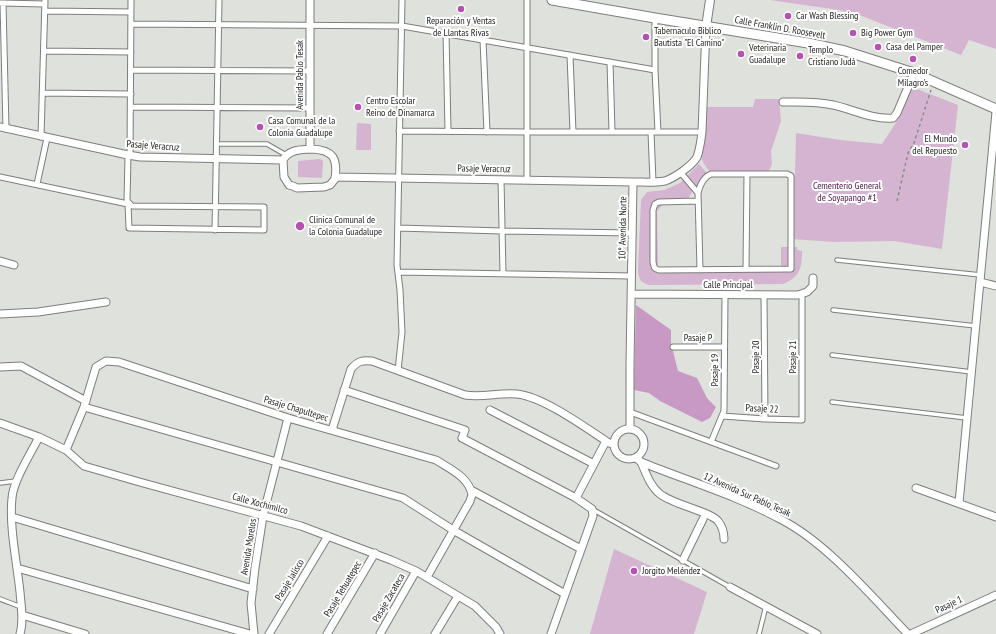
<!DOCTYPE html>
<html>
<head>
<meta charset="utf-8">
<style>
  body { margin:0 }
  canvas { display:block; background:#dee1dc }
</style>
</head>
<body>
<canvas width="996" height="634"></canvas>
<script>
const context = document.querySelector('canvas').getContext('2d');
context.lineJoin = 'round';
function paint(path, color) {
  context.fillStyle = color;
  context.fill(path, 'evenodd');
}
function strokePath(path, color, width, dash) {
  context.strokeStyle = color;
  context.lineWidth = width;
  context.lineCap = dash ? 'butt' : 'round';
  context.setLineDash(dash || []);
  context.stroke(path);
}
function label(font, color, halo, rows, align = 'center') {
  context.font = font + ' "PT Sans Narrow",sans-serif';
  context.lineWidth = 4;
  context.setLineDash([]);
  context.textBaseline = 'middle';
  context.strokeStyle = halo;
  context.fillStyle = color;
  for (const [text, x, y, turn = 0] of rows) {
    context.save();
    context.translate(x, y);
    context.rotate((+turn || 0) * Math.PI / 180);
    context.textAlign = isNaN(turn) ? turn : align;
    if (halo) context.strokeText(text, 0, 0);
    context.fillText(text, 0, 0);
    context.restore();
  }
}
const green = new Path2D(`
  M770,0H996V49L969,40L961,55L862,16L839,10Z
  M912,87L958,105L942,249L894,241L834,242L792,239V179L795,175L796,133L840,140L882,144L895,124Z
  M755,99H779L781,121L771,151L772,164L769,171L710,172L704,164L701,157L706,132V107H753Z
  M357,123L371,124V150H356Z
  M320,159L323,161L322,178L298,177V161Z
  M699,164L707,173L690,195L687,203L663,204L657,211L658,268L781,267V247H797V250L802,251C802,268 800,277 783,284L650,285C641,283 639,280 638,271L641,200L647,192L664,190L680,183Z
  M614,549L707,592L694,634H590Z`);
const forest = new Path2D(`
  M636,305L671,330V343L678,371L697,378L707,398L716,407L710,418L702,422L660,401L649,393L634,390Z`);
const path = new Path2D(`
  M897,201L908,153L914,143L931,90`);
const service = new Path2D(`
  M220,144H267L286,155
  M837,260L981,275
  M833,310L976,326
  M832,355L972,372
  M832,402L967,418
  M0,483L16,481
  M592,509L730,587
  M0,599L21,607
  M759,634L766,606`);
const pedestrian = new Path2D(`
  M527,0V180
  M0,3L45,4
  M3,3L6,129
  M45,11L131,12
  M655,18V70L658,132
  M131,24L402,26L655,70
  M446,32L448,131
  M483,40L487,132
  M44,51L131,52
  M570,55L573,132
  M610,62L612,132
  M131,70L310,71
  M42,93L131,94
  M131,107L310,108
  M399,131L527,132H702
  M651,132L653,182
  M41,137L45,0
  M130,155L131,0
  M681,173L698,193
  M0,177L128,204L129,228L264,230V207L132,206L127,201L128,155
  M501,179L503,274
  M37,184L47,138
  M698,201L659,202L655,204L653,210V262C654,267 654,269 659,270L791,269V176L787,174H711C703,177 700,185 698,193L700,270
  M398,228L502,231L633,233
  M215,230L219,0
  M746,269L747,174
  M398,272L632,276
  M764,295L765,419
  M673,347H724
  M398,371L402,332L400,290L397,265L402,0
  M630,412L776,466
  M722,416L765,419L802,420V294
  M711,442L724,411L725,295`);
const minor = new Path2D(`
  M310,0V149
  M783,102C800,102 816,101 833,105C852,109 873,120 893,118L897,113L914,73
  M0,127L128,155L140,157L283,160
  M312,149C333,150 338,158 335,179L330,185L324,187L297,188L293,186L289,185L284,177L283,160C289,149 301,150 312,149Z
  M335,177L633,182C643,182 655,183 665,181C674,178 692,166 697,157C700,149 701,140 702,132L706,27
  M0,261L14,265
  M980,282L996,286
  M632,294L798,295L807,292L813,286V278
  M0,314L38,312L106,302
  M0,367L21,366L86,401
  M344,390L465,430L462,438L576,498L592,509L593,516L551,634
  M84,407L403,498L453,530L565,594
  M490,410L594,464
  M0,423L39,437L66,450L84,466L143,483L301,526L391,560L416,571L475,606L496,627L500,634
  M614 444a15 15 0 1 1 30 0a15 15 0 1 1-30 0Z
  M630,429V364L633,182
  M332,430L351,369C358,361 362,360 372,361L465,395C483,398 500,392 517,394C544,397 586,428 609,443L614,444
  M66,450L84,407L96,367L106,361L119,362L288,418L436,460C450,469 469,477 472,495L470,501L427,577
  M636,458L641,462C688,481 738,496 782,520C828,544 872,597 908,634
  M641,462C646,473 650,486 660,494C674,505 709,511 718,521C722,526 724,533 724,539
  M916,488L996,517
  M471,490L581,549
  M576,498L606,441
  M959,503L996,112
  M12,517L253,589
  M683,560L703,519
  M17,568L250,634
  M730,587L817,634
  M22,615L85,634
  M20,634C24,620 21,606 20,592C17,563 9,526 12,498C13,481 31,453 39,437
  M254,634L251,603L255,568L263,516L288,418
  M269,634L328,536
  M327,634L375,553
  M380,634L416,571
  M435,634L458,596
  M911,634L996,595`);
const tertiary = new Path2D(`
  M706,27L710,0`);
const secondary = new Path2D(`
  M552,0L655,18L808,43L845,51L914,73L996,109`);
const markers = [
  [461,9,4,"#b750b3"],
  [788,16,4,"#b750b3"],
  [853,33,4,"#b750b3"],
  [646,37,4,"#b750b3"],
  [878,47,4,"#b750b3"],
  [741,54,4,"#b750b3"],
  [800,56,4,"#b750b3"],
  [913,59,4,"#b750b3"],
  [358,107,4,"#b750b3"],
  [260,127,4,"#b750b3"],
  [965,145,4,"#b750b3"],
  [300,226,5,"#b750b3"],
  [634,571,4,"#b750b3"]
];
const poiNames = [
  ["Car Wash Blessing",796,16],
  ["Reparación y Ventas",461,21,"center"],
  ["de Llantas Rivas",461,33,"center"],
  ["Tabernaculo Biblico",654,31],
  ["Bautista \"El Camino\"",654,43],
  ["Big Power Gym",861,33],
  ["Casa del Pamper",886,47],
  ["Veterinaria",749,48],
  ["Guadalupe",749,60],
  ["Templo",808,50],
  ["Cristiano Judá",808,62],
  ["Comedor",913,71,"center"],
  ["Milagro's",913,83,"center"],
  ["Centro Escolar",366,101],
  ["Reino de Dinamarca",366,113],
  ["Casa Comunal de la",268,121],
  ["Colonia Guadalupe",268,133],
  ["El Mundo",957,139,"right"],
  ["del Repuesto",957,151,"right"],
  ["Clinica Comunal de",309,220],
  ["la Colonia Guadalupe",309,232],
  ["Jorgito Meléndez",642,571]
];
const streetNames = [
  ["Calle Franklin D. Roosevelt",780,28,10],
  ["Avenida Pablo Tesak",300,75,-90],
  ["Pasaje Veracruz",153,146,4],
  ["Pasaje Veracruz",484,169,1],
  ["10° Avenida Norte",623,228,-89],
  ["Calle Principal",728,285],
  ["Pasaje P",698,338],
  ["Pasaje 20",756,357,-90],
  ["Pasaje 21",793,357,-90],
  ["Pasaje 19",715,370,-90],
  ["Pasaje Chapultepec",296,409,17],
  ["Pasaje 22",762,409,3],
  ["12 Avenida Sur Pablo Tesak",747,495,24],
  ["Calle Xochimilco",260,504,15],
  ["Avenida Morelos",249,547,-81],
  ["Pasaje Jalisco",290,580,-59],
  ["Pasaje Tehuatepec",343,589,-59],
  ["Pasaje Zacateca",389,598,-60],
  ["Pasaje 1",949,605,-25]
];
const parkNames = [
  ["Cementerio General",847,186],
  ["de Soyapango #1",847,198]
];
paint(green, '#d4b4d1');
paint(forest, '#c999c5');
strokePath(service, '#7c7f7a', 5.5);
strokePath(pedestrian, '#7c7f7a', 7);
strokePath(minor, '#7c7f7a', 9);
strokePath(tertiary, '#7c7f7a', 10);
strokePath(secondary, '#7c7f7a', 11);
strokePath(path, '#8a8c89', 1.5, [3, 3]);
strokePath(service, '#fff', 3.5);
strokePath(pedestrian, '#fff', 5);
strokePath(minor, '#fff', 7);
strokePath(tertiary, '#fff', 8);
strokePath(secondary, '#fff', 9);
for (const [x, y, r, color] of markers) {
  const dot = new Path2D();
  dot.arc(x, y, r, 0, 2 * Math.PI);
  context.fillStyle = color;
  context.fill(dot);
  strokePath(dot, '#fff', 1.5);
}
label('10px', '#252624', '#fff', poiNames, 'left');
label('10px', '#252624', '#fff', streetNames);
label('10px', '#4e144c', '#fff', parkNames);
</script>
</body>
</html>
